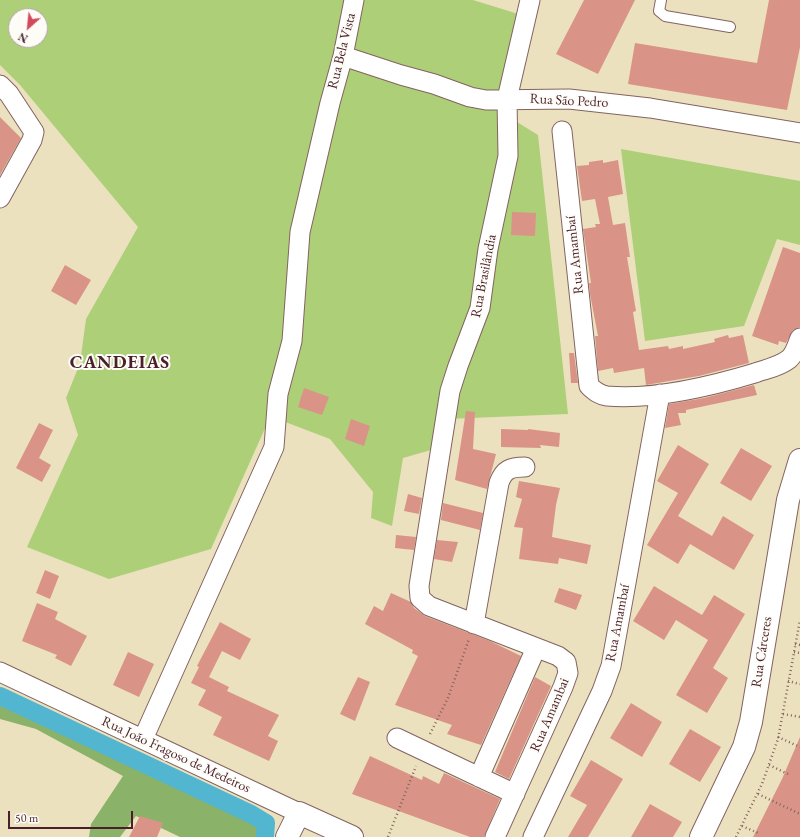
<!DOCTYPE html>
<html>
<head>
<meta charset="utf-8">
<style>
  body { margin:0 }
  #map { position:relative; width:800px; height:837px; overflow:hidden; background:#ece1bf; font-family:"EB Garamond",serif }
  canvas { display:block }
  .north { position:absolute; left:8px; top:8px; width:40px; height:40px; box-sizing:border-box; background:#fdfcf7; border:1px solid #b5a4a5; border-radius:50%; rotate:207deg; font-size:11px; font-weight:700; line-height:16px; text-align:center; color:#4a1f2b }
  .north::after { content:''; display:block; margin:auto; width:14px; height:18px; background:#d1495b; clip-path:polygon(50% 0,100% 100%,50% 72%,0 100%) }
  .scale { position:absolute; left:8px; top:811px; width:125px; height:18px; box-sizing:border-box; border:2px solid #4a1f2b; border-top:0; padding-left:5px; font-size:12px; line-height:14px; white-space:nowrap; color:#4a1f2b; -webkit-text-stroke:3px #fdfcf7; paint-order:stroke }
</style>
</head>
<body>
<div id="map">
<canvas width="800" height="837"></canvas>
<div class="north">N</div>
<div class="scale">50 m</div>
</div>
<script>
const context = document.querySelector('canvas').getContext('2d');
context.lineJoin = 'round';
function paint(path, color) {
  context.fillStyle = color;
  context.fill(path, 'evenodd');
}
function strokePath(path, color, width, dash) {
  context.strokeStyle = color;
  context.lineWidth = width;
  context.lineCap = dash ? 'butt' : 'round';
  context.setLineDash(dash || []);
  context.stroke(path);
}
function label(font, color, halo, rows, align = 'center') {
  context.font = font + ' "EB Garamond",serif';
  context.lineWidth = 4;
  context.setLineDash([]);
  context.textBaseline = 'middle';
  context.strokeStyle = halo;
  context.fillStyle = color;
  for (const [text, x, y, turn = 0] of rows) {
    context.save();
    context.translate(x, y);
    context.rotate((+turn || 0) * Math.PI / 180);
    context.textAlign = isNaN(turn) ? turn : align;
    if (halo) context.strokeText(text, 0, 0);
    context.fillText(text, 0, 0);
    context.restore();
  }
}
const green = new Path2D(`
  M0,0H473L528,17L496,109L538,135L568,414L447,419L438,448L403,458L392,526L371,518L373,492L330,439L280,420L275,406L211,549L109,579L27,547L78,435L66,398L80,363L86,319L138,227L20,85L0,65ZM16,16H40V40H16Z
  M621,149L800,181V245L777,239L744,326L645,341Z`);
const forest = new Path2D(`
  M0,694L266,819L265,837H180L136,816L120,837H89L91,824L123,776L36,729L0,719Z`);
const canal = new Path2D(`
  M0,696L251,814L266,823L265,837`);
const building = new Path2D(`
  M584,0H635L598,74L556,54Z
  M769,0H800V47L787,110L628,84L635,43L757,63Z
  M0,117L21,138L0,175Z
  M603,160V163L618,160L623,194L608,197L613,225L625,223L630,257H627L636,311L633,312L639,350L668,346L669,349L683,346V349L715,342L714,339L728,335L729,338L743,335L749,363L699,376L646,385L644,368L614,373L613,368L598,371L595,336H598L590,294L589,283H591L583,229L596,227L595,224H600L595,199L582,201L577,166L589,165V162Z
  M512,212L536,213L535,236L511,235Z
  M783,247L800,253V327L793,330L786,343L779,341L778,345L752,336Z
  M65,265L91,280L76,305L51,291Z
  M569,353H574L578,383H571Z
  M754,385L757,395L686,410V413H678L681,425L665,428L669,404L704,398Z
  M304,388L329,397L322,415L298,407Z
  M466,411L475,412L473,449L496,454L487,489L455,480Z
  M351,419L370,426L364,446L345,439Z
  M39,423L53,430L39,458L51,465L42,482L16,468Z
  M501,429L528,430V429L560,433L559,447L540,445L541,448L501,447Z
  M678,445L709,464L678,516L712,536L723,516L754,535L734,570L690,544L678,564L647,545L678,493L657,481Z
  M741,448L772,466L751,501L720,483Z
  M519,481L560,488L556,505L552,537L591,545L587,564L559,558L558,564L519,559L523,528L514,527L522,499L516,497Z
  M408,494L422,498L419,514L404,511Z
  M443,503L483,513L480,530L441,520Z
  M396,535L416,537L414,550L395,548Z
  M437,540L458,542L452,562L434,559Z
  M45,570L59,576L50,599L36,593Z
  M654,586L702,615L714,595L745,614L713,668L728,678L707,713L676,695L708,640L676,620L664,640L633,621Z
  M559,588L582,595L576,610L554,602Z
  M391,593L411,602L414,608L425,616L490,641L521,656L481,745L447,734L452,725L395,705L418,656L412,653L413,650L365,624L374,606L383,611Z
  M37,603L58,612L55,619L87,636L71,666L55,658L57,655L22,641Z
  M220,622L251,639L240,660L222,651L209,677L229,687L227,691L279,715L268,736L278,741L269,761L213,735L222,717L198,705L206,690L191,683L199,667L197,666Z
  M128,652L154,664L139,697L113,685Z
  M358,677L370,682L355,721L340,714Z
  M535,677L551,686L509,779L495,772Z
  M631,703L662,722L642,757L610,738Z
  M690,729L721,747L700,782L669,764Z
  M800,737V837H753L782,779Z
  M370,756L422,780L423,776L439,784L444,773L500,799L484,837H470L352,794Z
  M591,760L623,779L588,837H568L587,805L570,796Z
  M650,804L682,822L673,837H631Z
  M140,816L163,823L157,837H129Z`);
const path = new Path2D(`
  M795,644L800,645
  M794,652L800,653
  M788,681L800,684
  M783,714L800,717
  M430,734L448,698L469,639
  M778,737L800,747
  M769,765L788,774
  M758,794L800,814
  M742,826L758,833
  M388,837L416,766
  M736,837L762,784L778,739L800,620`);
const lane = new Path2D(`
  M661,0L659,11L665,16L730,27`);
const street = new Path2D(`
  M343,56L401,75L434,84L470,97L486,100L569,99L650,108L800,133
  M0,85L9,94L34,132L32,140L0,198
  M562,131L589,386C595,391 599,395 607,396C652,400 712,386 755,373C766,369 779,367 789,359C795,354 797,345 800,338
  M474,624L499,483C504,469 511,467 525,467
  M0,672L299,813
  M397,738L515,794
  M143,739L274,447L278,394L292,341L300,232L330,103L343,56L354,0
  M479,777L536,648
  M495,837L563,687L568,673L566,662L558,656L429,606L420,598L419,586L450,391L458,366L480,308L488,249L508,156L507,99L530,0
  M533,837L602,691L611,666L660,394`);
const secondary = new Path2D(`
  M287,837L299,813L352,837
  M701,837L744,747L751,722L788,500L800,460`);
const streetNames = [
  ["Rua Bela Vista",342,51,-76],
  ["Rua São Pedro",569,101,3],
  ["Rua Amambaí",575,255,-96],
  ["Rua Brasilândia",484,276,-79],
  ["Rua Amambaí",618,623,-79],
  ["Rua Cárceres",762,652,-81],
  ["Rua Amambai",550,715,-67],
  ["Rua João Fragoso de Medeiros",176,755,25]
];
const districtNames = [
  ["CANDEIAS",120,363]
];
paint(green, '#adcf78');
paint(forest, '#8ab268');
strokePath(canal, '#52b6d0', 18);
paint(building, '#d99487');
strokePath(lane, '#83635f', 12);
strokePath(street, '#83635f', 21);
strokePath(secondary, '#83635f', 24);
strokePath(path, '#83635f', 2.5, [1, 3]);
strokePath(lane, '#fff', 10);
strokePath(street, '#fff', 19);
strokePath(secondary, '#fff', 22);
label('14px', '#4a1f2b', '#fdfcf7', streetNames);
context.letterSpacing = '1px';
label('bold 18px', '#4a1f2b', '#fdfcf7', districtNames);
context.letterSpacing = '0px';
</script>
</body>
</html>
